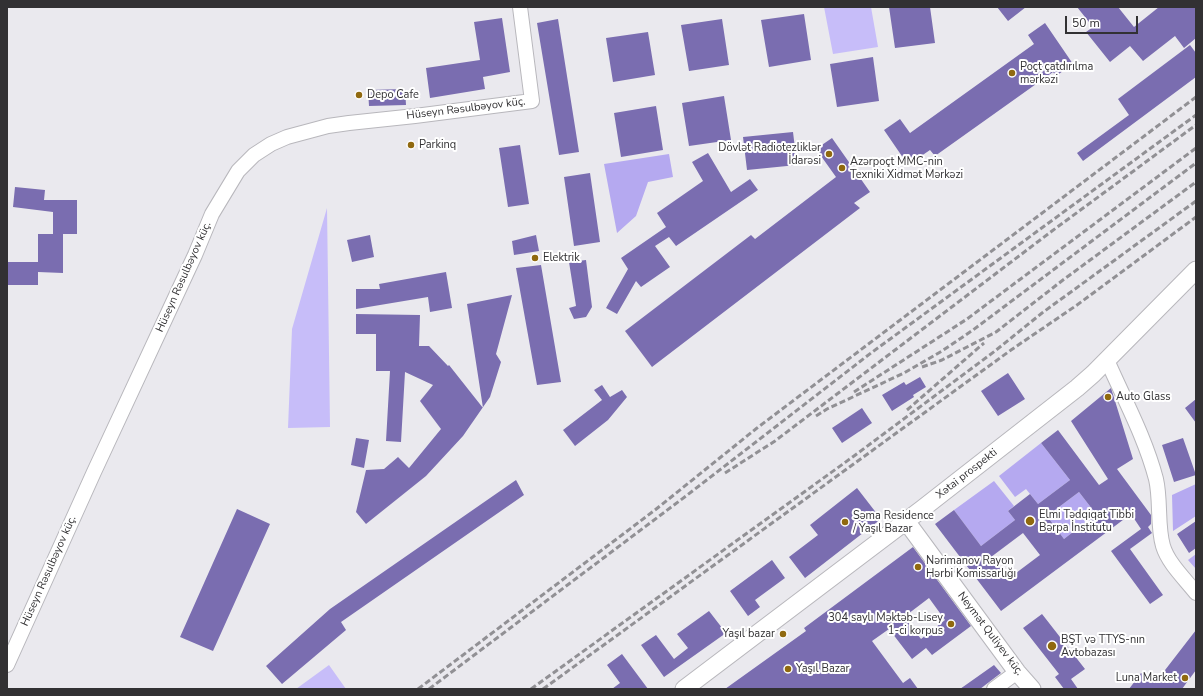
<!DOCTYPE html>
<html>
<head>
<meta charset="utf-8">
<style>
  body { margin:0 }
  #map { position:relative; width:1203px; height:696px; overflow:hidden; background:#eae9ee; font-family:"Nunito Sans",sans-serif }
  canvas { display:block }
  .frame { position:absolute; inset:0; border:8px solid #323133; pointer-events:none }
  .scale { position:absolute; left:1065px; top:16px; width:73px; height:18px; box-sizing:border-box; border:2px solid #323133; border-top:0; padding-left:5px; font-size:12px; line-height:14px; white-space:nowrap; color:#323133; -webkit-text-stroke:3px #fff; paint-order:stroke }
</style>
</head>
<body>
<div id="map">
<canvas width="1203" height="696"></canvas>
<div class="frame"></div>
<div class="scale">50 m</div>
</div>
<script>
const context = document.querySelector('canvas').getContext('2d');
context.lineJoin = 'round';
function paint(path, color) {
  context.fillStyle = color;
  context.fill(path, 'evenodd');
}
function strokePath(path, color, width, dash) {
  context.strokeStyle = color;
  context.lineWidth = width;
  context.lineCap = dash ? 'butt' : 'round';
  context.setLineDash(dash || []);
  context.stroke(path);
}
function label(font, color, halo, rows, align = 'center') {
  context.font = font + ' "Nunito Sans",sans-serif';
  context.lineWidth = 4;
  context.setLineDash([]);
  context.textBaseline = 'middle';
  context.strokeStyle = halo;
  context.fillStyle = color;
  for (const [text, x, y, turn = 0] of rows) {
    context.save();
    context.translate(x, y);
    context.rotate((+turn || 0) * Math.PI / 180);
    context.textAlign = isNaN(turn) ? turn : align;
    if (halo) context.strokeText(text, 0, 0);
    context.fillText(text, 0, 0);
    context.restore();
  }
}
const green = new Path2D(`
  M824,7H871L878,47L833,54Z
  M327,208L330,427L288,428L292,329Z
  M329,665L346,689H296Z`);
const forest = new Path2D(`
  M669,154L673,177L648,182L636,216L617,233L604,164Z
  M1041,443L1070,480L1038,504L1026,489L1015,497L999,476Z
  M994,481L1014,506L1008,511L1015,520L981,546L954,510Z
  M1196,484V516L1173,531L1172,495Z
  M1079,492L1096,514L1064,539L1047,516Z
  M1196,554V569L1188,560Z`);
const building = new Path2D(`
  M889,7H930L935,43L895,48Z
  M997,7H1026L1008,21Z
  M1077,7H1118L1134,27L1159,7H1196V38L1184,48L1175,36L1143,61L1130,46L1110,62L1086,32L1093,27Z
  M804,14L811,60L769,67L761,20Z
  M502,18L510,72L483,77L485,89L430,98L426,68L480,60L474,22Z
  M558,19L579,152L559,155L537,23Z
  M722,19L729,65L689,71L681,25Z
  M1045,23L1073,64L1056,76L1053,72L935,156L930,150L908,165L884,130L900,119L910,133L1034,44L1028,35Z
  M648,32L655,75L613,82L606,38Z
  M1190,45L1196,53V77L1083,161L1077,153L1129,115L1118,99Z
  M873,57L879,101L837,107L830,64Z
  M405,89L406,105L369,106L368,90Z
  M724,96L731,140L689,146L682,103Z
  M656,106L663,150L621,157L614,113Z
  M793,132L797,165L747,170L743,137Z
  M832,138L870,192L854,203L860,208L652,367L625,331L751,235L755,239L836,177L816,149Z
  M520,145L529,204L508,207L499,148Z
  M708,153L731,192L750,179L758,190L676,246L669,237L655,246L670,267L641,287L636,281L617,314L606,308L628,269L621,258L666,227L657,213L703,181L692,162Z
  M590,173L600,242L574,246L564,177Z
  M15,187L45,190L44,200H77V234H63V273L38,272V285H7V262H38V234H53V212L13,207Z
  M370,235L374,257L352,262L347,240Z
  M536,235L539,251L514,255L512,241Z
  M586,260L592,307L586,317L574,319L569,308L576,306L569,262Z
  M541,265L561,382L537,385L516,268Z
  M446,272L452,308L430,312L428,297L356,309V289H380L379,284Z
  M512,295L496,354L501,362L490,397L463,436L426,476L366,524L356,512L366,470L384,469L398,457L409,468L441,429L420,401L433,385L405,372L401,442L386,441L390,371H376V334H356V314L420,315L419,346H429L448,366L449,365L483,408L467,304Z
  M1008,373L1025,399L998,416L981,391Z
  M920,377L926,387L913,395L914,397L892,411L882,395L904,382L906,385Z
  M602,385L610,397L622,390L627,397L608,420L575,446L563,430L602,400L594,390Z
  M1111,388L1133,459L1117,469L1151,515V524L1148,527L1152,533L1130,549L1163,595L1150,604L1111,551L1141,529L1131,514L1001,611L935,524L954,510L981,546L1015,520L1008,511L1030,494L1038,504L1070,480L1041,443L1058,430L1099,485L1108,479L1071,421ZM1079,492L1096,514L1064,539L1047,516ZM1023,533L1040,555L1008,579L991,557Z
  M1196,399V423L1185,408Z
  M862,408L872,423L842,443L832,428Z
  M356,438L369,440L364,468L351,465Z
  M1183,438L1196,475L1174,482L1162,445Z
  M516,480L524,495L341,622L346,630L282,684L266,666L330,609Z
  M857,488L881,519L805,578L789,557L818,535L810,525Z
  M237,509L270,524L213,651L180,637Z
  M1196,521V548L1189,553L1177,534Z
  M913,547L971,626L932,655L926,648L912,659L889,629L872,641L903,683L910,678L918,689H725L806,631L804,628ZM929,598L945,620L921,639L904,617Z
  M772,560L785,578L755,600L760,607L748,616L730,591Z
  M709,611L726,633L664,677L641,645L656,635L674,659L688,648L677,634Z
  M1042,614L1085,669L1071,679L1078,689H1064L1055,677L1059,674L1023,628Z
  M1196,630V670L1182,689H1129L1141,673L1155,683Z
  M622,654L648,689H612L620,683L607,665Z
  M994,665L1001,673L980,689H960Z`);
const minor = new Path2D(`
  M1107,360C1124,399 1145,437 1156,479C1161,500 1157,526 1163,546C1168,563 1185,579 1196,593
  M7,665L94,472L195,255L212,214L238,171L254,155L271,144L287,137L328,126L349,123L415,116L532,101L520,7
  M994,689L1017,672`);
const major = new Path2D(`
  M906,521L1017,672L1032,689
  M684,689L922,509L1077,388L1093,374L1196,270`);
const rail = new Path2D(`
  M922,367L942,360L996,332L1063,280L1196,182
  M854,392L967,319L1196,148
  M907,410L984,343
  M816,416L827,409L904,373L942,351L973,330L1196,163
  M725,473L775,441L1052,231L1196,125
  M418,689L655,510L757,428L1196,97
  M429,689L686,496L871,353L1196,115
  M531,689L854,456L995,351L1042,313L1196,201
  M543,689L1011,350L1077,305L1196,217`);
const markers = [
  [1012,73,4,"#90690f"],
  [359,95,4,"#90690f"],
  [411,145,4,"#90690f"],
  [829,154,4,"#90690f"],
  [842,168,4,"#90690f"],
  [535,258,4,"#90690f"],
  [1108,397,4,"#90690f"],
  [1030,521,5,"#90690f"],
  [845,522,4,"#90690f"],
  [918,567,4,"#90690f"],
  [951,624,4,"#90690f"],
  [783,634,4,"#90690f"],
  [1052,646,5,"#90690f"],
  [788,669,4,"#90690f"],
  [1185,678,4,"#90690f"]
];
const poiNames = [
  ["Poçt çatdırılma",1020,67],
  ["mərkəzi",1020,80],
  ["Depo Cafe",367,95],
  ["Parkinq",419,145],
  ["Dövlət Radiotezliklər",821,148,"right"],
  ["İdarəsi",821,161,"right"],
  ["Azərpoçt MMC-nin",850,162],
  ["Texniki Xidmət Mərkəzi",850,175],
  ["Elektrik",543,258],
  ["Auto Glass",1116,397],
  ["Elmi Tədqiqat Tibbi",1039,515],
  ["Bərpa İnstitutu",1039,528],
  ["Səma Residence",853,516],
  ["/ Yaşıl Bazar",853,529],
  ["Nərimanov Rayon",926,561],
  ["Hərbi Komissarlığı",926,574],
  ["304 saylı Məktəb-Lisey",943,618,"right"],
  ["1-ci korpus",943,631,"right"],
  ["Yaşıl bazar",775,634,"right"],
  ["BŞT və TTYS-nın",1061,640],
  ["Avtobazası",1061,653],
  ["Yaşıl Bazar",796,669],
  ["Luna Market",1177,678,"right"]
];
const streetNames = [
  ["Hüseyn Rəsulbəyov küç.",466,109,-7],
  ["Hüseyn Rəsulbəyov küç.",184,277,-66],
  ["Xətai prospekti",967,474,-38],
  ["Hüseyn Rəsulbəyov küç.",49,571,-66],
  ["Neymət Quliyev küç.",990,634,53]
];
paint(green, '#c7bdf9');
paint(forest, '#b5a9f0');
paint(building, '#7a6db0');
strokePath(minor, '#b8b7bc', 16);
strokePath(major, '#b8b7bc', 19);
strokePath(minor, '#fff', 14);
strokePath(major, '#fff', 17);
strokePath(rail, '#919094', 3, [6, 3]);
for (const [x, y, r, color] of markers) {
  const dot = new Path2D();
  dot.arc(x, y, r, 0, 2 * Math.PI);
  context.fillStyle = color;
  context.fill(dot);
  strokePath(dot, '#fff', 1.5);
}
label('11px', '#323133', '#fff', poiNames, 'left');
label('11px', '#323133', '#fff', streetNames);
</script>
</body>
</html>
